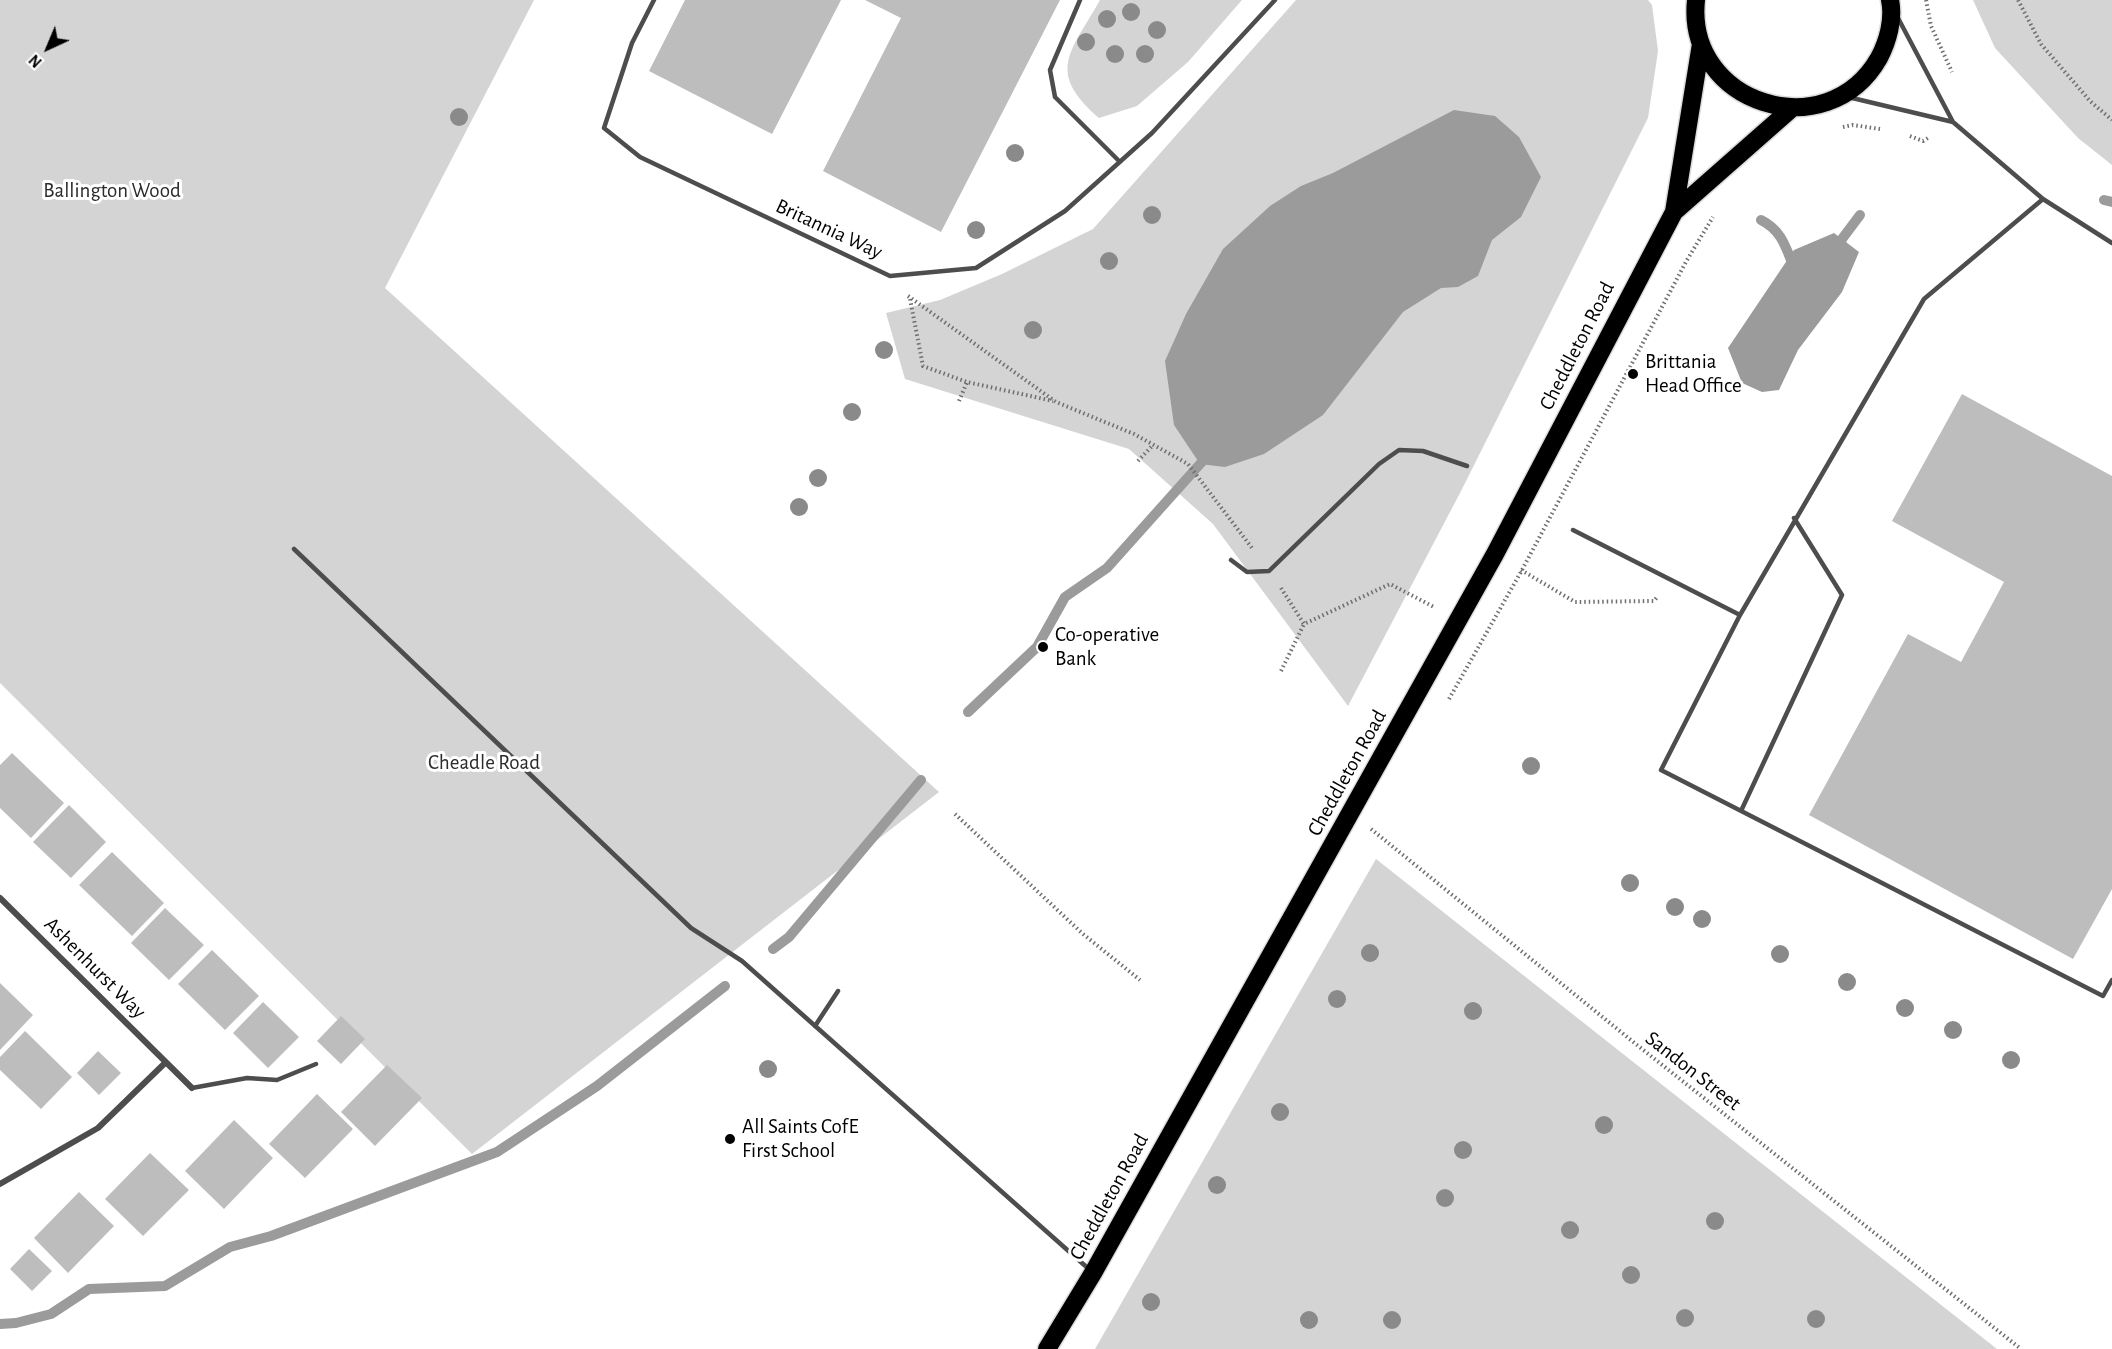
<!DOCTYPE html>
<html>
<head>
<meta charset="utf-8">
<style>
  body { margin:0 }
  #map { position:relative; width:2112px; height:1349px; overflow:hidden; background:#fff; font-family:"Alegreya Sans",sans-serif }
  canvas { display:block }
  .north { position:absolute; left:18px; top:18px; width:60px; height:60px; -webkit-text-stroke:4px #fff; paint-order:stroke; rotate:224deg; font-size:16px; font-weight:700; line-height:24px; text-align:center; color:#000 }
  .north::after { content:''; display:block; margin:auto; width:21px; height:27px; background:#000; clip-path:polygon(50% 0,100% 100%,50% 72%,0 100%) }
</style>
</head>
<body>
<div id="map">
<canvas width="2112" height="1349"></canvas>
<div class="north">N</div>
</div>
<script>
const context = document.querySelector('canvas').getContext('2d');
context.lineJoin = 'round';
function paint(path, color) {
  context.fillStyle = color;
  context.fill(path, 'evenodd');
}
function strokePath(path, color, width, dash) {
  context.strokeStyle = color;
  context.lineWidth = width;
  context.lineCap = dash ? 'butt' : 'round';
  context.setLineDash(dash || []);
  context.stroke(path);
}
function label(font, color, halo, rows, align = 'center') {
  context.font = font + ' "Alegreya Sans",sans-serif';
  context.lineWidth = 6;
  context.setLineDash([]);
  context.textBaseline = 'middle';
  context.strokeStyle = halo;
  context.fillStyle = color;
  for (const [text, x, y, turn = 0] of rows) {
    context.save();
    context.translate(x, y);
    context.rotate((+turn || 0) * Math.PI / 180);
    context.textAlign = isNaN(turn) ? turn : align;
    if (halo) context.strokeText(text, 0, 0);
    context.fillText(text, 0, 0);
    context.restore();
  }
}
const green = new Path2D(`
  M0,0H534L385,288L939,792L472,1154L0,683Z
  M1100,0H1242L1188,62L1137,106L1099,118C1045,71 1071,52 1100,0Z
  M1296,0H1648L1652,5L1658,51L1648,118L1460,493L1348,706L1213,524L1129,449L905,379L886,313L940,300L1002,274L1093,229Z
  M1973,0H2112V165L2078,138L1995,48Z
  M1376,859L1997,1349H1095Z`);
const water = new Path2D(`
  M1454,110L1495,116L1519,137L1541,177L1521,217L1492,240L1478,276L1458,287L1441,288L1403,312L1323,415L1264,454L1225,467L1200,464L1174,425L1165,361L1186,314L1223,249L1270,206L1301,186L1333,173Z
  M1834,233L1859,252L1842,292L1798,350L1779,390L1762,392L1742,383L1728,348L1794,250Z`);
const stream = new Path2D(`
  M2104,200L2112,202
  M1761,220C1783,231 1786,249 1795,270
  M1838,254L1842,239L1860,215
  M968,712L1037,647L1065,597L1107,568L1209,454
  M773,949L789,937L921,780
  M0,1324L16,1323L51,1314L89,1289L165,1286L230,1247L271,1236L497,1152L597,1086L725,986`);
const building = new Path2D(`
  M685,0H841L772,134L649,71Z
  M865,0H1060L941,232L823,171L901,18Z
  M1962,394L2112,476V889L2073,959L1809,815L1908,634L1961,662L2004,582L1892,521Z
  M12,753L64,803L31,838L0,808V765Z
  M69,805L106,842L71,878L33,842Z
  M112,852L164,903L132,936L79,885Z
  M165,908L204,945L169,980L131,943Z
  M212,950L259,996L225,1030L178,984Z
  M0,983L33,1015L0,1050Z
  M263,1002L299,1037L268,1068L233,1033Z
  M341,1016L365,1039L341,1064L317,1041Z
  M25,1031L72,1077L41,1109L0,1070V1057Z
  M98,1051L121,1073L99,1095L77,1073Z
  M387,1065L422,1098L375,1146L341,1112Z
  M317,1094L353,1129L305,1178L269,1144Z
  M234,1120L273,1158L224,1209L185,1171Z
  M150,1153L189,1190L143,1236L105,1199Z
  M79,1192L114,1226L68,1273L34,1238Z
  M29,1249L52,1271L32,1291L10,1269Z`);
const path = new Path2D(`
  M1926,0L1931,26L1952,72
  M2018,0L2041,44L2090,101L2112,120
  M1843,127L1853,125L1880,129
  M1910,136L1923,141L1928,138
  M908,296L1056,402L1134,434L1188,464L1252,548
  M910,299L923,366L967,382
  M959,401L967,382L1053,401
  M1138,461L1153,445
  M1521,570L1575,602L1654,601L1658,596
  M1281,588L1304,624L1390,584L1434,607
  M1281,671L1304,624
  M1449,699L1522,570L1687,260L1713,217
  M955,814L1083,934L1140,980
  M1371,829L1637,1045L2021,1349`);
const lane = new Path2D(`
  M654,0L632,43L604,128L640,157L890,276L976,268L1065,211L1152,133L1275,0
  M1080,0L1050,70L1055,97L1120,162
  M1898,18L1953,122L2043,199L1924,299L1740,615L1661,770L2103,996L2112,980
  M1848,97L1953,122
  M2043,199L2112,243
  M1573,530L1740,615
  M294,549L691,928L742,961L1091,1271
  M1231,560L1247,572L1269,571L1379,464L1399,450L1423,451L1467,466
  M1741,811L1842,595L1794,518
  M815,1026L838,991
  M192,1088L247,1078L277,1080L316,1064`);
const street = new Path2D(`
  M0,898L192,1088
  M0,1184L98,1128L166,1062`);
const highway = new Path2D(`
  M1696,0C1685,104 1827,149 1879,58C1888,41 1894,19 1890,0
  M1674,212L1791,109
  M1047,1349L1093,1273L1495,554L1674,212L1701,44`);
const trees = [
  [1131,12],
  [1107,19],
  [1157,30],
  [1086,42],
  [1115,54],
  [1145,54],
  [459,117],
  [1015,153],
  [1152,215],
  [976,230],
  [1109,261],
  [1033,330],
  [884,350],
  [852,412],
  [818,478],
  [799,507],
  [1531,766],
  [1630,883],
  [1675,907],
  [1702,919],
  [1370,953],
  [1780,954],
  [1847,982],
  [1337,999],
  [1905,1008],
  [1473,1011],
  [1953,1030],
  [2011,1060],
  [768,1069],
  [1280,1112],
  [1604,1125],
  [1463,1150],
  [1217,1185],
  [1445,1198],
  [1715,1221],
  [1570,1230],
  [1631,1275],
  [1151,1302],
  [1685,1318],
  [1816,1319],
  [1309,1320],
  [1392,1320]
];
const markers = [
  [1633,374,6,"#000"],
  [1043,647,6,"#000"],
  [730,1139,6,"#000"]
];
const parkNames = [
  ["Ballington Wood",112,191],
  ["Cheadle Road",484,763]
];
const streetNames = [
  ["Britannia Way",829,229,25],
  ["Cheddleton Road",1577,346,-63],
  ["Cheddleton Road",1347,773,-61],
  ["Ashenhurst Way",95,968,45],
  ["Sandon Street",1693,1071,38],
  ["Cheddleton Road",1109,1197,-61]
];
const poiNames = [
  ["Brittania",1645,362],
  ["Head Office",1645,386],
  ["Co-operative",1055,635],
  ["Bank",1055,659],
  ["All Saints CofE",742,1127],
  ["First School",742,1151]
];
paint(green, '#d4d4d4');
paint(water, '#9b9b9b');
strokePath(stream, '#9b9b9b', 10);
paint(building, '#bdbdbd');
strokePath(highway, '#dbdbdb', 21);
strokePath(path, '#6f6f6f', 4, [1.5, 3]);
strokePath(lane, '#4d4d4d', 4.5);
strokePath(street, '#4d4d4d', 6);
strokePath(highway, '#000', 18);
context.fillStyle = '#8a8a8a';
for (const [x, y] of trees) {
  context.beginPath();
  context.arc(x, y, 9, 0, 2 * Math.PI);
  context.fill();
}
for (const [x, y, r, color] of markers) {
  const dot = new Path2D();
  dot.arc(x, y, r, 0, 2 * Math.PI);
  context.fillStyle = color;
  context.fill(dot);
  strokePath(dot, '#fff', 2);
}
label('21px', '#2b2b2b', '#fff', parkNames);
label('21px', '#000', '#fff', streetNames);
label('21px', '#000', '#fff', poiNames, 'left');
</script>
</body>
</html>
